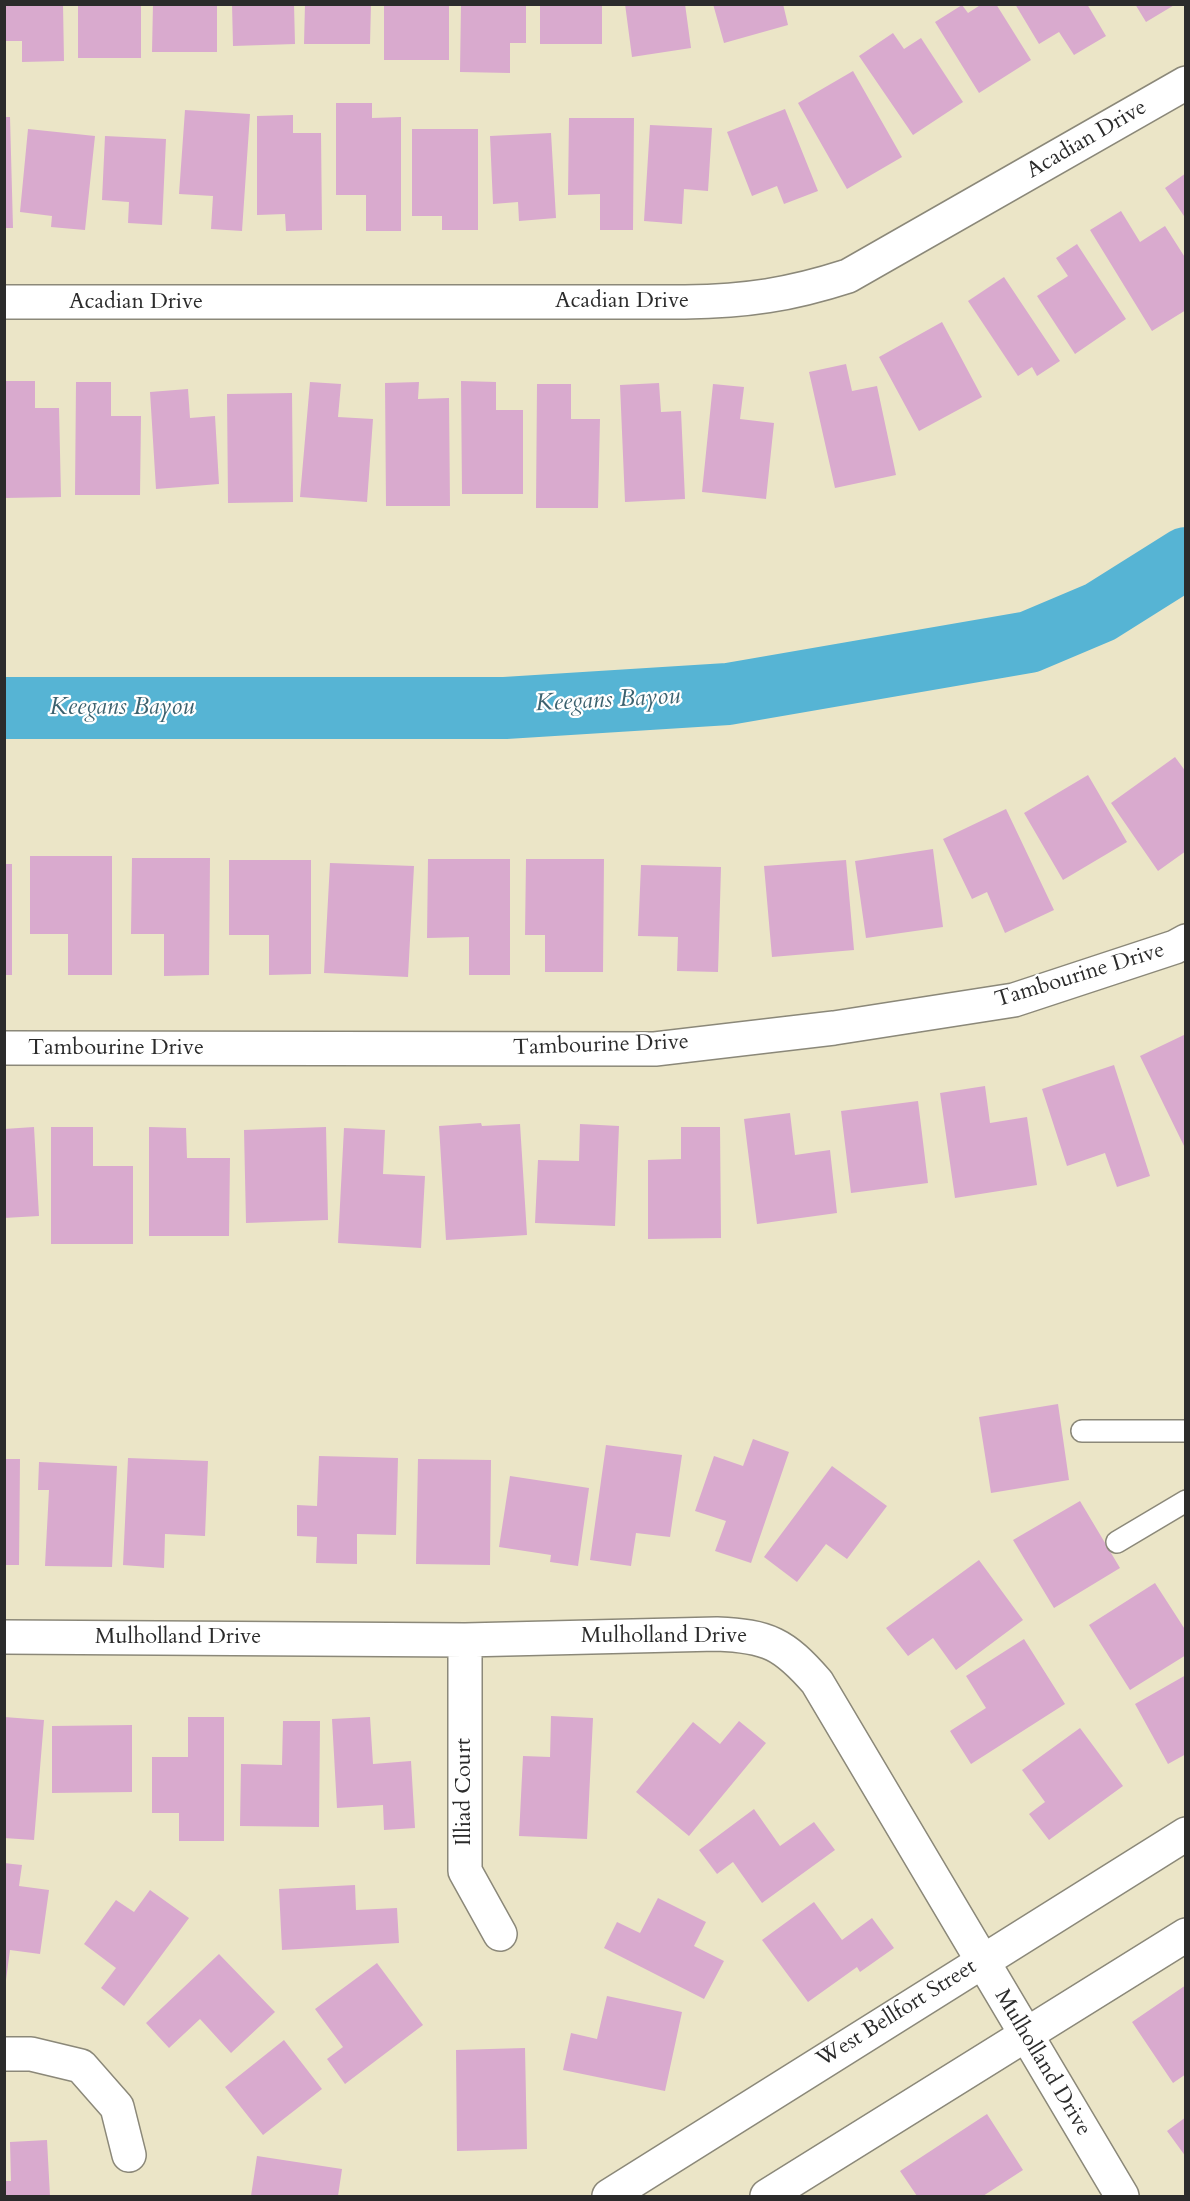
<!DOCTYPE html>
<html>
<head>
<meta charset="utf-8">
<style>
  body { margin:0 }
  #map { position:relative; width:1190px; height:2201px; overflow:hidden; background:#ebe5c7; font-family:Cardo,serif }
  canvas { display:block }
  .frame { position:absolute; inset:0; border:6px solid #2b2b2b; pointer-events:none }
</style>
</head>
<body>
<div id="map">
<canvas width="1190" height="2201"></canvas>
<div class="frame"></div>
</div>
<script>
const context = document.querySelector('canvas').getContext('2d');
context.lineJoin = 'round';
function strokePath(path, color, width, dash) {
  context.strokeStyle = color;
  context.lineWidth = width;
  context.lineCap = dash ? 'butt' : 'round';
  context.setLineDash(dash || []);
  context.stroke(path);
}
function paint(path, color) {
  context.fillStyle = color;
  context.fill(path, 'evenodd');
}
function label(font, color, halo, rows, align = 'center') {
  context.font = font + ' Cardo,serif';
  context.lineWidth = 4.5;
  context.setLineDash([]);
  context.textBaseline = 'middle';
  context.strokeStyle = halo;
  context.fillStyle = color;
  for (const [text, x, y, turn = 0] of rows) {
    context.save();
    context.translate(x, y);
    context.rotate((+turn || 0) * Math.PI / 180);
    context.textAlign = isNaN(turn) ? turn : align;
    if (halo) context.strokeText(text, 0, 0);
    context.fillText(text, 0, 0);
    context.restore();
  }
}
const river = new Path2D(`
  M4,708H505L728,694L1029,642L1100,612L1186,558`);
const building = new Path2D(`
  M5,4H63L64,61L22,62V41H5Z
  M78,4H141V58H78Z
  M153,4H217V52H152Z
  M232,4H294L295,44L233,46Z
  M305,4H371L370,44H304Z
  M384,4H449V60H384Z
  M461,4H526V43H510V73L460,72Z
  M540,4H602V44H540Z
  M625,4H685L691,48L632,57Z
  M713,4H783L788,25L724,43Z
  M982,4H996L1031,60L979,93L935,22L962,5L968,13Z
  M1015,4H1087L1106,36L1074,55L1059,32L1039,44Z
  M1135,4H1176L1146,22Z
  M893,33L904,49L921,38L963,102L913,135L859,56Z
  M853,71L902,157L847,189L798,103Z
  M336,103H372V118L401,117V231H366V195H336Z
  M785,109L818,191L784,204L777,186L752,196L727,132Z
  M185,110L250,114L242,231L211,229L213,196L179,194Z
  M293,115V133H321L322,230L286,231L285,214L257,215V116Z
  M4,117H10L13,228H4Z
  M569,118H634L633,230H600V194L568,195Z
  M650,125L712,128L708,191L684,189L682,224L644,221Z
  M28,129L95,136L85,230L51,227L52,216L20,212Z
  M412,129H478V230H442V216H412Z
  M551,133L556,218L519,221L518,202L493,204L490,136Z
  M105,136L166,139L162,225L128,223L129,202L102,200Z
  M1186,173V219L1165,188Z
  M1121,211L1140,242L1165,226L1186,259V310L1152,331L1090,230Z
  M1077,244L1126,319L1075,354L1037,296L1068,276L1056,258Z
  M1004,277L1060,361L1037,376L1032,367L1018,376L968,301Z
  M942,322L982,397L919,431L879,357Z
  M846,364L852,391L877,386L896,475L835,488L809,372Z
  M4,381H35V408H59L61,497L4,498Z
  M461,381L496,382V410H523V494H462Z
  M76,382H111V416H141L140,495H75Z
  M310,382L341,384L338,417L373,419L367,502L300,497Z
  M419,382L418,399L449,398L450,506H386L385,383Z
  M659,383L661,412L681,411L685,499L625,502L620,385Z
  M537,384H571V419H600L598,508H536Z
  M713,384L744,387L740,419L774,423L766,499L702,492Z
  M188,389L190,418L215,416L219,484L156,489L150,392Z
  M292,393L293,502L228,503L227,394Z
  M1175,757L1186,772V851L1158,871L1111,803Z
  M1088,775L1127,842L1063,880L1024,813Z
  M1006,809L1054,910L1005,933L987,892L972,899L943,839Z
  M933,849L943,927L866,938L855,861Z
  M30,856H112V975H68V934H30Z
  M132,858H210L209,975L164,976V934H131Z
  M428,859H510V975H469V937L427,938Z
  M526,859H604L603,972H545V935H525Z
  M229,860H311V974L269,975V935H229Z
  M846,860L854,950L772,957L764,866Z
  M330,863L414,866L408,977L324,973Z
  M4,864H12V975H4Z
  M641,865L721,867L718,972L677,971L678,937L638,936Z
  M1186,1034V1150L1140,1056Z
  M1114,1065L1150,1176L1117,1187L1105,1153L1067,1166L1042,1089Z
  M985,1086L990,1123L1027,1117L1037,1185L955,1198L940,1093Z
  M918,1101L928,1183L851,1193L841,1111Z
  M790,1113L795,1155L830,1150L837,1213L757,1224L744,1119Z
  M481,1123L482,1126L520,1124L527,1235L446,1240L439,1126Z
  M580,1124L619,1126L615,1226L535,1223L538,1160L579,1161Z
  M34,1127L39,1216L4,1218V1129Z
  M51,1127H93V1166H133V1244H51Z
  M149,1127L186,1128L187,1158H230L229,1236H149Z
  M326,1127L328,1220L246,1223L244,1130Z
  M681,1127H720L721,1238L648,1239V1160L681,1159Z
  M344,1128L385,1130L383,1174L425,1176L421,1248L338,1243Z
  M1058,1404L1069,1480L991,1493L979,1417Z
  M753,1439L789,1452L751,1563L715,1551L726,1521L695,1511L714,1456L743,1466Z
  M606,1445L682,1455L670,1537L636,1533L631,1566L590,1560Z
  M319,1456L398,1458L396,1535L357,1534V1564L316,1563L317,1537L297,1536V1505L317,1506Z
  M128,1458L208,1461L205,1536L165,1534L164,1568L123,1565Z
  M4,1459H20L19,1565H4Z
  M418,1459L491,1460L490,1565L416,1564Z
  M39,1462L117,1466L112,1567L45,1566L49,1490H38Z
  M832,1466L887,1506L847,1559L826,1544L797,1582L764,1557Z
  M510,1476L589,1488L578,1566L550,1562L551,1555L499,1547Z
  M1080,1501L1120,1568L1054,1608L1013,1540Z
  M979,1560L1023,1620L956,1670L933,1638L908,1656L886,1628Z
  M1155,1583L1186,1631V1655L1130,1690L1089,1625Z
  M1024,1639L1065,1704L971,1764L950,1731L986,1708L966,1676Z
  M1186,1675V1754L1168,1764L1135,1704Z
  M551,1716L593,1718L587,1839L519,1836L523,1756L550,1757Z
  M4,1717L44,1720L34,1840L4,1838Z
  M188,1717H224V1841H179V1813H152V1757H188Z
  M370,1717L373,1764L411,1761L415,1828L384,1830L383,1805L337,1808L332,1719Z
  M283,1721H320L319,1827L240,1826L241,1764L282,1765Z
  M739,1721L766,1743L689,1836L636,1792L693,1722L720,1744Z
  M132,1725V1792L52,1793V1726Z
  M1080,1728L1123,1786L1049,1840L1029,1814L1045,1802L1022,1770Z
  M754,1809L780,1846L814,1822L835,1850L762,1903L733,1862L717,1874L699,1850Z
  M4,1863L22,1865L19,1886L49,1890L40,1954L10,1950L6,1980Z
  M355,1885L356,1910L397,1908L399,1943L282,1950L279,1889Z
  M150,1890L189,1918L124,2006L101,1988L116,1968L84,1944L116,1900L134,1912Z
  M658,1898L706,1922L694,1946L724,1961L704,1999L604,1948L617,1922L640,1933Z
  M814,1902L842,1940L872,1918L894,1948L860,1972L857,1967L808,2002L762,1940Z
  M219,1954L275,2012L231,2053L200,2019L169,2048L146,2023Z
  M377,1963L423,2025L345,2084L327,2059L343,2047L315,2009Z
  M1186,1985V2074L1173,2083L1132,2022Z
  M607,1996L682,2012L665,2091L563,2070L571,2033L597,2039Z
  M284,2040L322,2089L263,2135L225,2087Z
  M525,2048L527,2149L457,2151L456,2050Z
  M987,2114L1023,2170L983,2196H917L900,2171Z
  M1186,2117V2157L1167,2131Z
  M47,2140L50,2196H4V2181H11L10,2142Z
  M257,2156L342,2169L338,2196H251Z`);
const lane = new Path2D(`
  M1082,1431H1186
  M1117,1542L1186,1501`);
const street = new Path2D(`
  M4,302H685C747,301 789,295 848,276L1186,83
  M4,1048L655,1049L834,1028L1014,1000L1175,947L1186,941
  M4,1637L465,1640L717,1634C768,1636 784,1644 817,1682L1122,2196
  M465,1640V1871L500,1934
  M4,2054H31L81,2066L117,2107L129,2155`);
const secondary = new Path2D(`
  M609,2196L1186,1834
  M767,2196L1186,1935`);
const streetNames = [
  ["Acadian Drive",1087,140,-30],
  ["Acadian Drive",622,302],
  ["Acadian Drive",136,303],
  ["Tambourine Drive",1080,976,-17],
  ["Tambourine Drive",601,1046,-2],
  ["Tambourine Drive",116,1049],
  ["Mulholland Drive",664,1637],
  ["Mulholland Drive",178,1638],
  ["Illiad Court",465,1792,-90],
  ["West Bellfort Street",897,2014,-32],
  ["Mulholland Drive",1042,2063,59]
];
const waterNames = [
  ["Keegans Bayou",608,701,-3],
  ["Keegans Bayou",122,708]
];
strokePath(river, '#56b4d4', 62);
paint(building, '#d9aace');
strokePath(lane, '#8b8879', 24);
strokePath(street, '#8b8879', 36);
strokePath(secondary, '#8b8879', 36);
strokePath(lane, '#fff', 21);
strokePath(street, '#fff', 33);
strokePath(secondary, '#fff', 33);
label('22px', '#2b2b2b', '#fff', streetNames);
label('italic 24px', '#3c626f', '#fff', waterNames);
</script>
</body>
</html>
